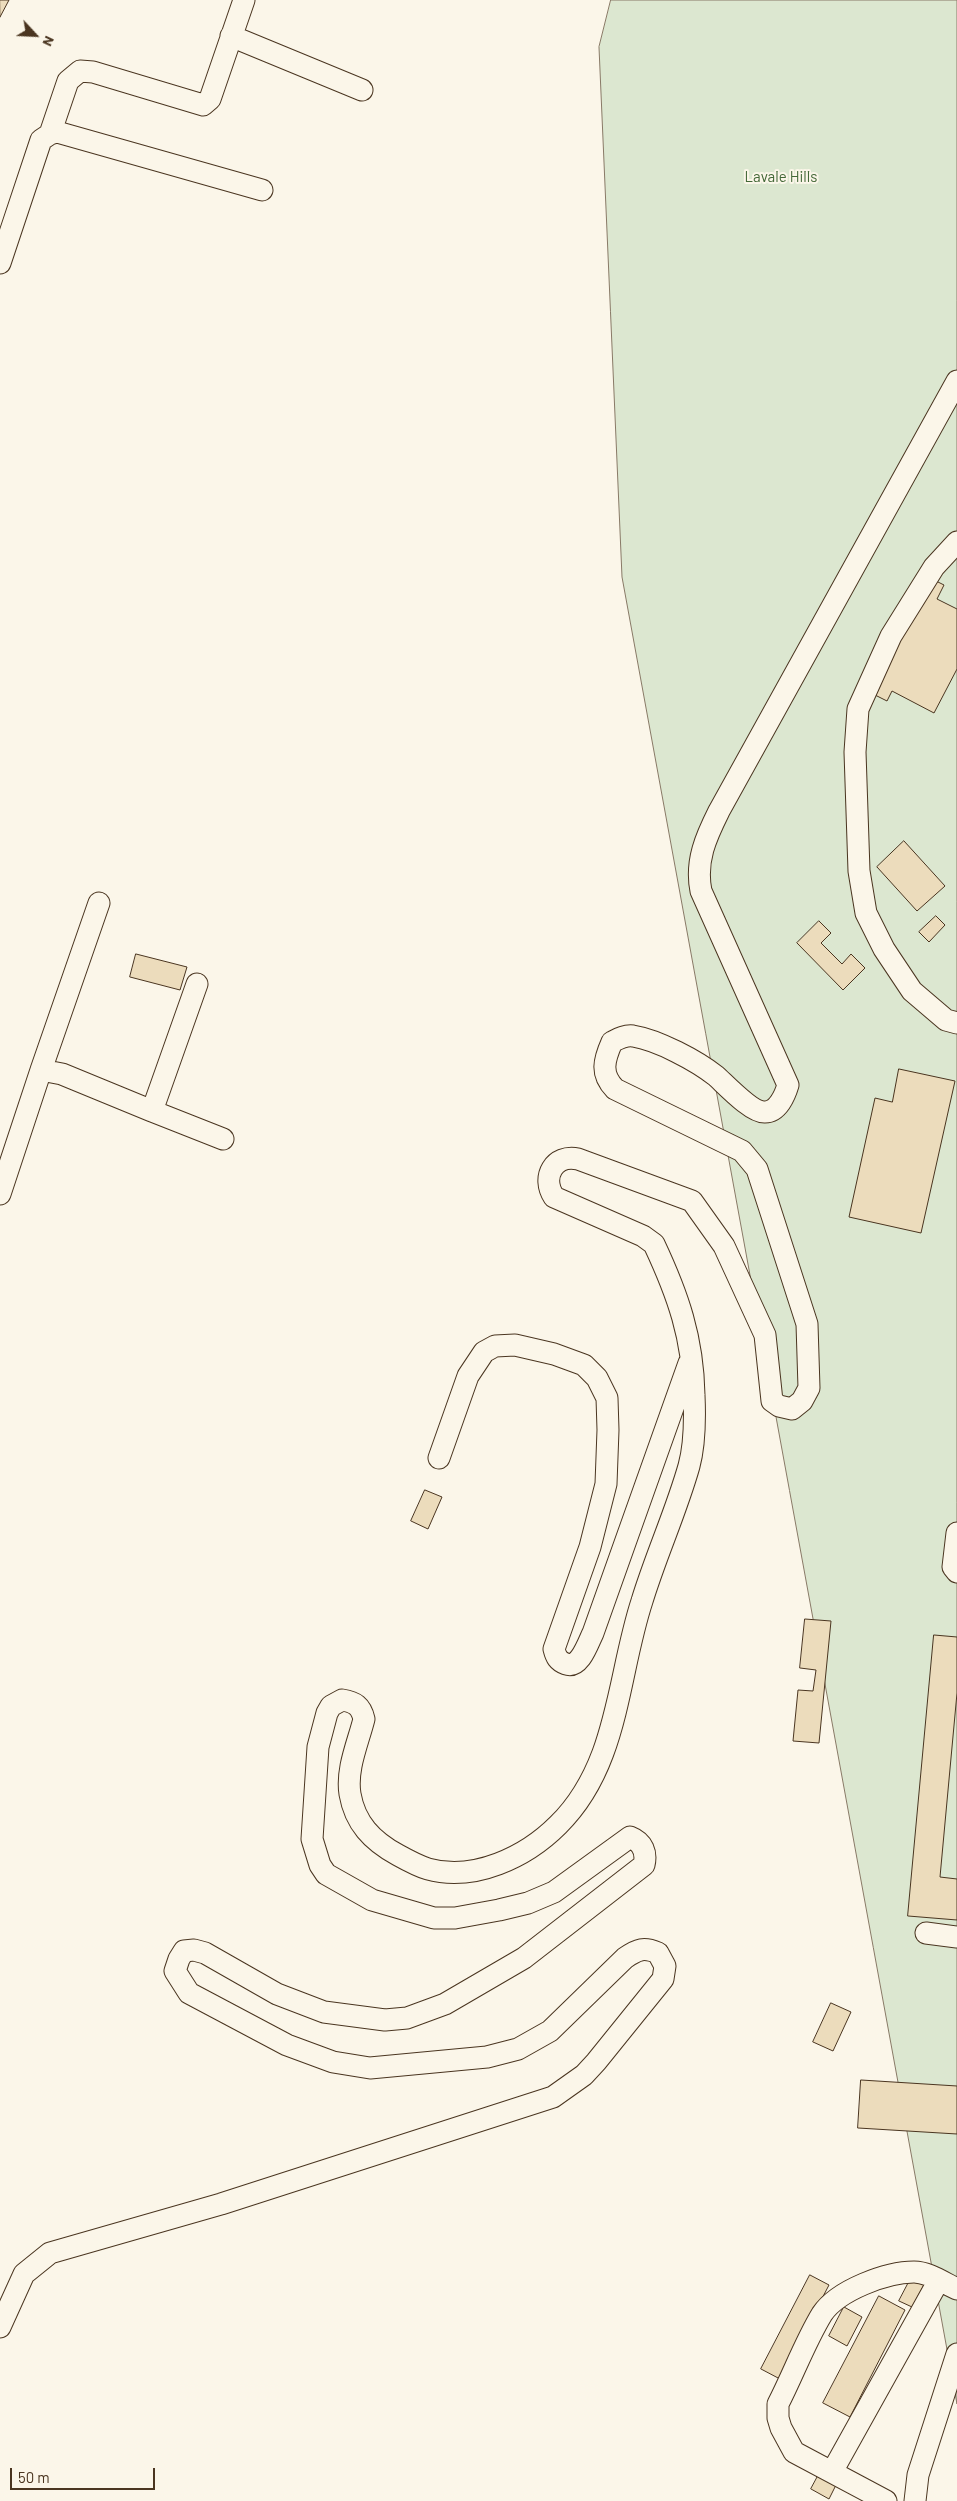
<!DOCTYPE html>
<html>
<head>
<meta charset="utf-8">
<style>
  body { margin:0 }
  #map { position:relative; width:957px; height:2501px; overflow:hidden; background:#fbf6e9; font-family:Barlow,sans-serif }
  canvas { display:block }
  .north { position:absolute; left:10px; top:10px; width:50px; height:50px; -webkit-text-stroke:4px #fbf6e9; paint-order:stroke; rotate:115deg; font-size:14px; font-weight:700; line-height:20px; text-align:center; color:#4a3520 }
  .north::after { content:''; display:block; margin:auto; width:18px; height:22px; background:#4a3520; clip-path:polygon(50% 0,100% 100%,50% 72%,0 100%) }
  .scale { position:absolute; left:10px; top:2468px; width:145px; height:22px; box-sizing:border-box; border:2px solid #4a3520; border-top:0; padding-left:6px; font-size:15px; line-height:18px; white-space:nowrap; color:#4a3520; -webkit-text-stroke:4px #fbf6e9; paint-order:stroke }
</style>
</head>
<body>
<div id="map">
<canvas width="957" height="2501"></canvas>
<div class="north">N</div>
<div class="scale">50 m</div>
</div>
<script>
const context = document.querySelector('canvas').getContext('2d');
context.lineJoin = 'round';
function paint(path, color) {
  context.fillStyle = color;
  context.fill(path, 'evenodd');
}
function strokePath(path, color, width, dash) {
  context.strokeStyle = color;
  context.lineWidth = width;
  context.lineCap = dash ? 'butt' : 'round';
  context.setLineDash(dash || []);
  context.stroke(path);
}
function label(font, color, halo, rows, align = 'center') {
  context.font = font + ' Barlow,sans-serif';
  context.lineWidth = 4;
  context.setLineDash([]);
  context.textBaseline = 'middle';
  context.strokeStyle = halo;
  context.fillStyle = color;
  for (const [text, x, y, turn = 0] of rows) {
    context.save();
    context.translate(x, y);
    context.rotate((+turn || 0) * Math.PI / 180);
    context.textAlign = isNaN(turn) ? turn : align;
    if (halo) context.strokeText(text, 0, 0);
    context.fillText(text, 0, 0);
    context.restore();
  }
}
const green = new Path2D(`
  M611,0H957V2404L622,577L599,47Z`);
const building = new Path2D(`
  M0,0H9L0,17Z
  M932,579L944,585L937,599L957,609V669L934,713L892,691L887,701L873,694Z
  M904,841L945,886L917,911L877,867Z
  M936,916L945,925L929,942L919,932Z
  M819,921L831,933L821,943L842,964L851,954L865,968L843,990L797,943Z
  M136,954L187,967L180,990L130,977Z
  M899,1069L955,1081L921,1233L849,1217L875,1098L892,1102Z
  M425,1490L442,1497L428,1529L411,1521Z
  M805,1619L831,1621L819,1743L793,1741L798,1690L813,1691L816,1670L800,1668Z
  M934,1635L957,1637V1693L940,1877L957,1879V1920L908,1916Z
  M831,2003L851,2012L833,2051L813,2042Z
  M861,2080L957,2086V2134L858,2128Z
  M810,2275L829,2285L780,2379L761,2369Z
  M910,2280L925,2283L912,2307L899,2301Z
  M879,2296L905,2310L850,2417L823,2403Z
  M844,2307L862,2317L847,2346L829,2336Z
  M818,2476L836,2485L829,2499L811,2489Z`);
const minor = new Path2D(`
  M231,36L362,90
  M50,134L68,81L80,71L93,72L203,105L210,99L244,0
  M0,263L41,140L50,134L57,132L262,190
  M957,542L934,567L891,636L858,709L855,752L859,871L866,913L884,949L912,991L946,1020L957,1023
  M41,1070L99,903
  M152,1111L223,1139
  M0,1194L41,1070L62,1074L152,1111L197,984
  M439,1458L468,1376L484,1352L495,1346L515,1345L554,1354L584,1365L597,1378L607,1398L608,1430L606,1484L590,1547L554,1649C556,1657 558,1661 566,1664C580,1669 588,1643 593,1633L689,1363
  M957,1533L953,1567L957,1572
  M926,1933L957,1937
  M0,2327L24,2274L50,2253L221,2204L553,2097L584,2075L596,2062L663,1979L665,1966L658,1953C644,1947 638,1949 625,1958L550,2031L518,2049L487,2057L370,2068L333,2062L287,2045L189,1993L175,1971L179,1959L184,1951L194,1950L205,1953L277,1994L324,2012L385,2020L407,2018L445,2004L524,1958L644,1865C647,1853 643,1842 630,1837L554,1892L528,1903L499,1910L455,1918H434L372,1900L326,1874L320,1865L312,1839L318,1747L327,1713L331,1706L342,1700C355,1702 361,1706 364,1719C358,1743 346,1769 350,1794C355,1823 372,1841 398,1855C407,1860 418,1866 428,1869C474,1882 526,1857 558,1825C619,1765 617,1677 642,1601C656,1555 676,1512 689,1466C695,1444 695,1417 694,1395C693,1338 678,1295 654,1244L643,1236L554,1197C541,1177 554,1154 578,1159L692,1201L724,1246L765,1335L772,1401L779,1406L792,1409L802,1401L809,1388L807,1324L757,1169L742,1151L615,1089C600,1074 604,1060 612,1042C618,1039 625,1035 633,1036C658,1040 697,1061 716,1076C726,1085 752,1113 765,1112C778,1112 785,1095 788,1085L701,891C695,861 706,837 719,811L957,381
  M832,2472L939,2280
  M886,2501L794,2452L781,2428L778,2418V2404C793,2375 805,2342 822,2314C838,2290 887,2272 914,2272C929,2272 944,2283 957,2289
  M915,2501L918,2475L957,2354`);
const parkNames = [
  ["Lavale Hills",781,177]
];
paint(green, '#dce7d0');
strokePath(green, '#887966', 1);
paint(building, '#ecdcbc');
strokePath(building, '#4a3520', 1);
strokePath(minor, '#4a3520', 23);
strokePath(minor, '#fbf6e9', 21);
label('15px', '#436837', '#fbf6e9', parkNames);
</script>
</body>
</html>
